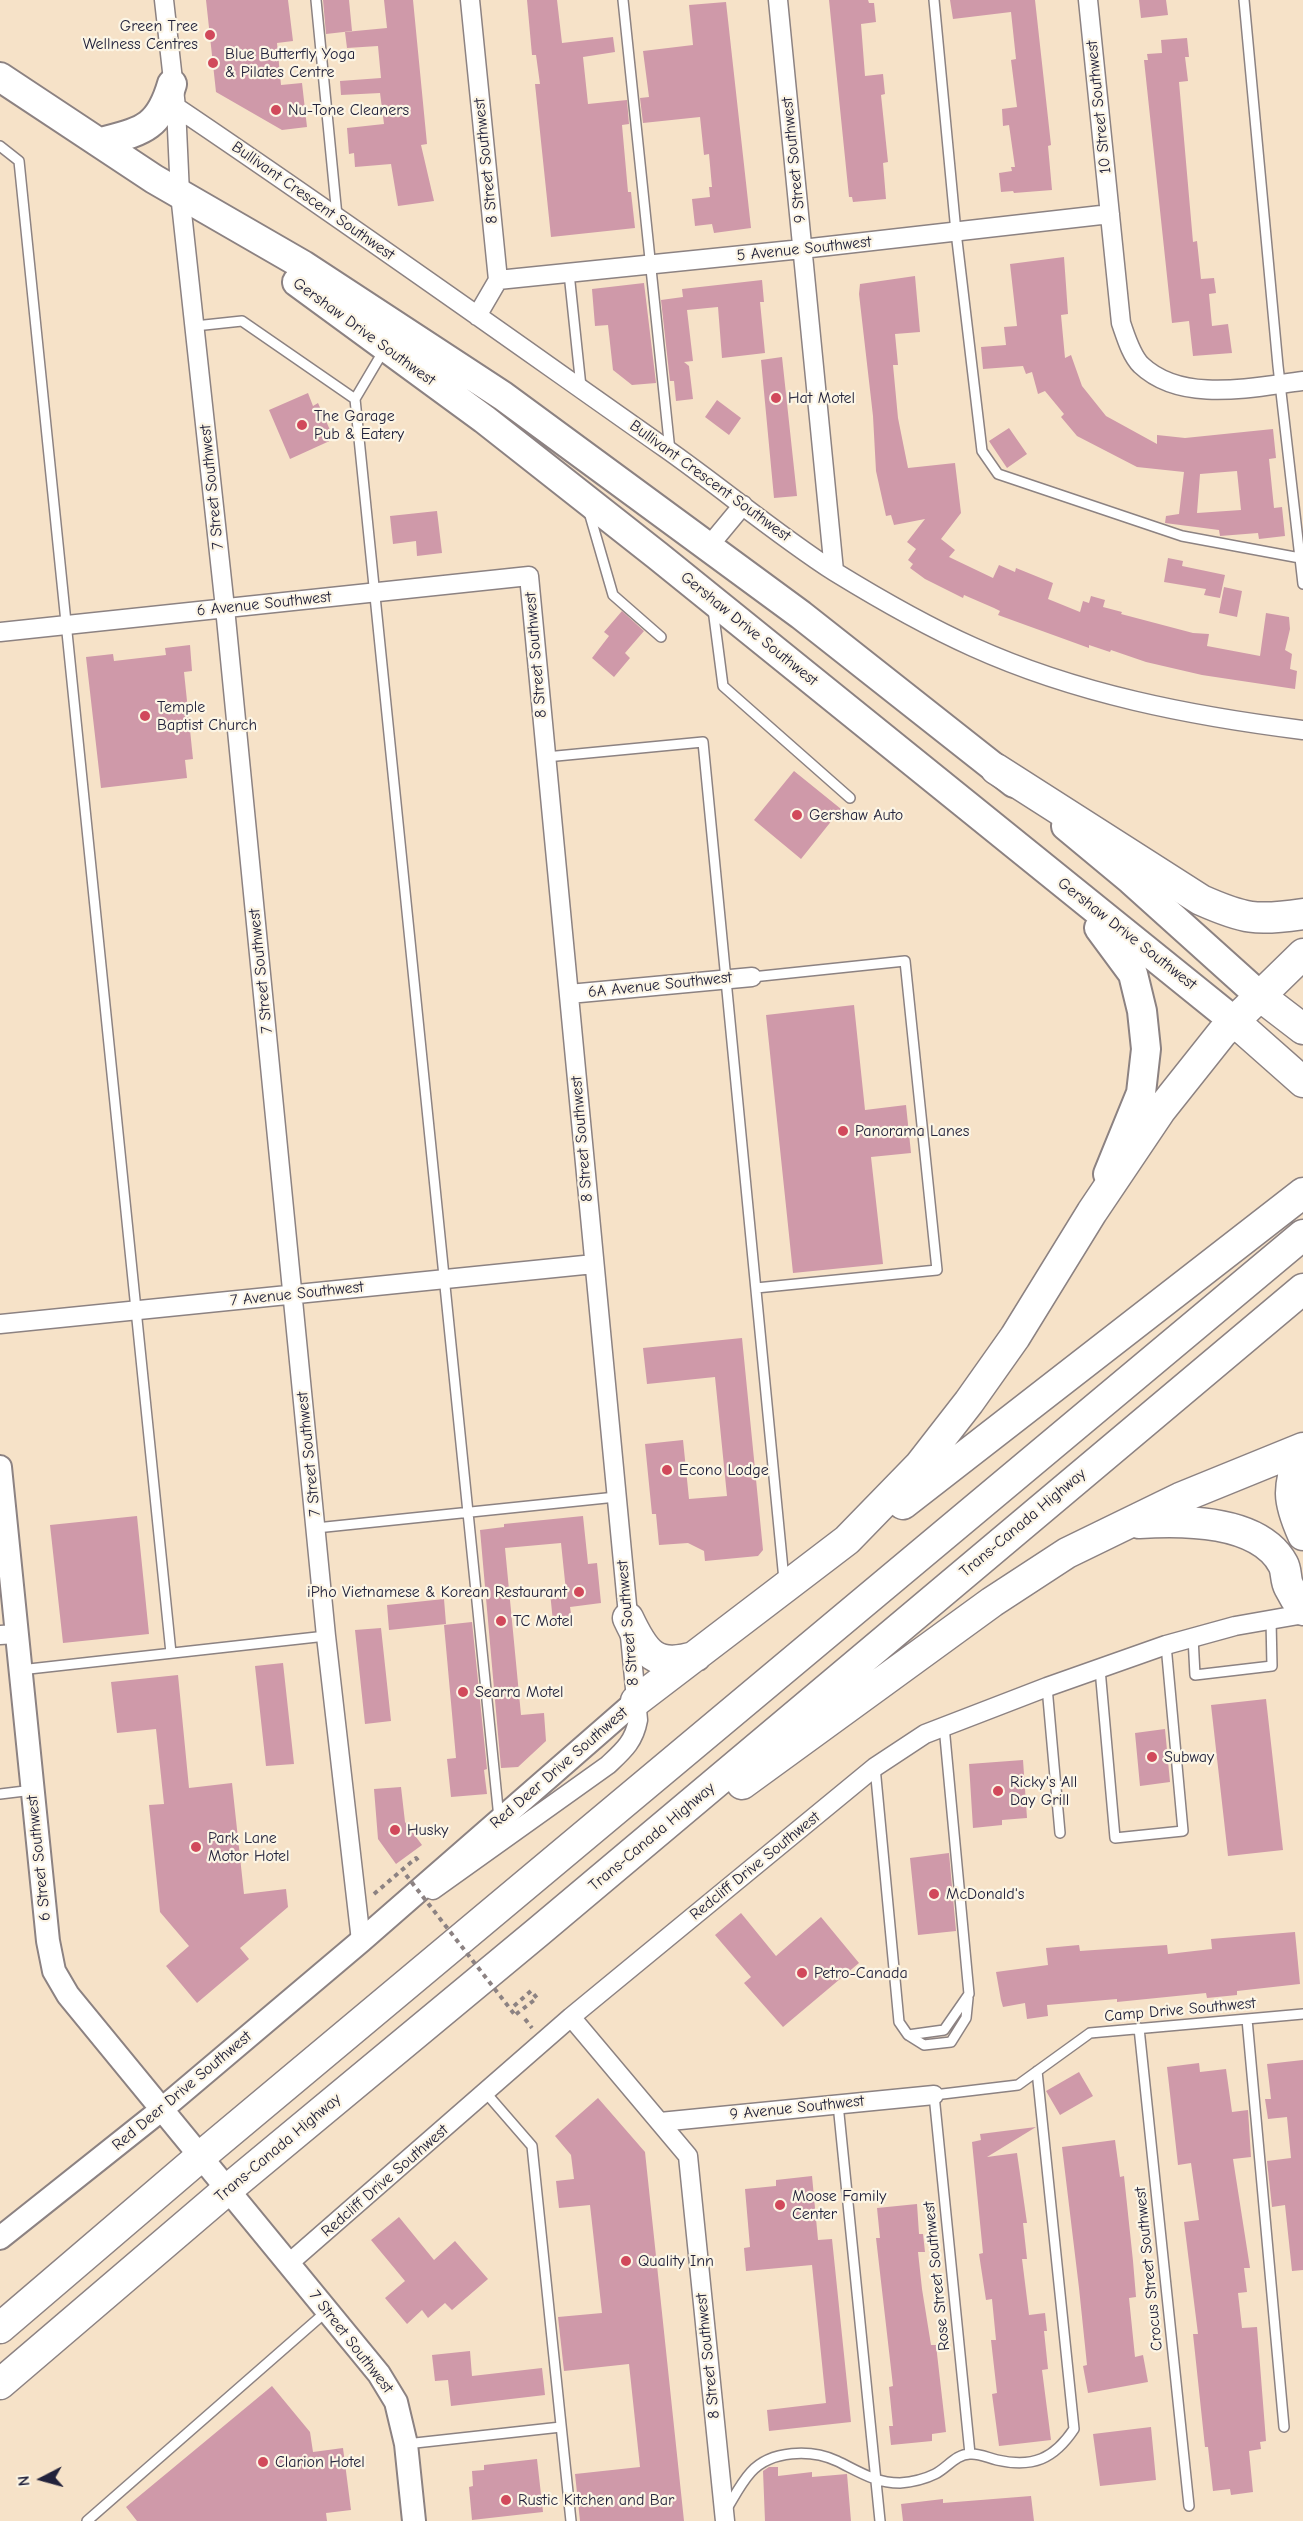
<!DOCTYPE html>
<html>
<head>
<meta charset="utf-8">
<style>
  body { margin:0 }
  #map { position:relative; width:1303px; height:2521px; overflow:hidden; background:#f6e2c8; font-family:"Comic Neue",sans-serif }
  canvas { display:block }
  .north { position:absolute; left:12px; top:2449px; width:60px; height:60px; -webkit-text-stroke:4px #fcf5e5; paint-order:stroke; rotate:264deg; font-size:16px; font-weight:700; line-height:24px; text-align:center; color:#22223b }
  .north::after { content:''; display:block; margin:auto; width:21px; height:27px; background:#22223b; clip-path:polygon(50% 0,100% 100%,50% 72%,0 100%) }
</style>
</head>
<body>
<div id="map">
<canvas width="1303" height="2521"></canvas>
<div class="north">N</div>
</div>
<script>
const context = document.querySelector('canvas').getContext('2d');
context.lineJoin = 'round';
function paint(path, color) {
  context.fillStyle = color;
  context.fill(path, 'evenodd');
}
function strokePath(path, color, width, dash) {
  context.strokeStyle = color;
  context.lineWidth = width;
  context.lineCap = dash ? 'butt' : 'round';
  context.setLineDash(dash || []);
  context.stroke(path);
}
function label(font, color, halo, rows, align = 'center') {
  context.font = font + ' "Comic Neue",sans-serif';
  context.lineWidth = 4.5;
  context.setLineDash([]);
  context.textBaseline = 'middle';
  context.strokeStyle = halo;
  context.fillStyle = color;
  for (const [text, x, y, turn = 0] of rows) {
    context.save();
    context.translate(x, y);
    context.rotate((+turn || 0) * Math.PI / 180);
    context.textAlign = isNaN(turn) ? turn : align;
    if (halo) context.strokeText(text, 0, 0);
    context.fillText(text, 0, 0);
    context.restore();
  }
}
const building = new Path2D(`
  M206,0H288L293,41L277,43L281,85L302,83L307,127L282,130L216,92Z
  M323,0H349L352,31L326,34Z
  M384,0H413L427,144L421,145L434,201L398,206L391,164L355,167L354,153L349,154L347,128L384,124L380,93L341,95L340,81L381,78L378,46L347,48L345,32L387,28Z
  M527,0H557L562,43L613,37L615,52L583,57L588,104L627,100L629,124L622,125L628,192H631L635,228L551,237L535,84H540L536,55H532Z
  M829,0H868L869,3H874L876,22L861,24L865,76L883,74L885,94L881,95L888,162L883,163L886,199L853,202L852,197H849Z
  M950,0H1035L1051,145L1048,146L1052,190L1014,193L1013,191L1001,192L999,173L1012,171L1011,167H1015L1009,125L1003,126L1002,109L1017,107L1011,60L1016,59L1011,12L953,19Z
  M1139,0H1166L1168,15L1141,18Z
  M726,2L751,228L714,233L712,224L695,226L692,199L710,197L709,187H712L709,154L704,155L700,117L643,123L640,98L649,97L643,51L693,45L689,5Z
  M1187,38L1189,57H1185L1188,81L1179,82L1193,242L1197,241L1201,279L1214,278L1216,293L1209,294L1212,326L1228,324L1232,353L1193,356L1189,321L1172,323L1144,60H1148L1147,54L1162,53L1161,40Z
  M1064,257L1068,314L1061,315L1065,358L1071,355L1082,386L1106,416L1157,444V435L1185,438L1273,429L1276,458L1269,459L1274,508L1282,507L1285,536L1259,539L1258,533L1220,536L1219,530L1165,523L1166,516L1179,514L1184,472L1137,467L1077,436L1061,417L1064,414L1045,391L1038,394L1032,372L1026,374L1023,366L983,369L981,347L1006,345L1004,327L1017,326L1010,264ZM1237,471L1241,510L1197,513L1200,474Z
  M915,276L920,332L895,334L898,365H893L898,418L908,468L955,463L961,513L941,539L955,550L949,557L993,578L999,565L1015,572L1016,568L1053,583L1048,599L1080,612L1083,601L1089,603L1091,596L1105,600L1103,607L1122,612L1121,614L1193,633L1209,634L1207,646L1260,656L1266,613L1289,617L1290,629L1285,650L1292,654L1290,669L1297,671L1295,689L1202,675L1146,662L1111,650L1110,652L1089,645V648L998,615L1000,611L994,608L964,595L963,598L925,579L910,568L913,564L908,560L916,549L907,542L925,519L894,525L891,515L886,516L876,471L873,416L859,294L860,284Z
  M762,280L764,302H760L765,353L722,358L718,307L687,310L693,361L684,362L689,366L693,399L676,401L674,381H670L661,300L683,297L682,289Z
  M644,283L656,383L632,385L613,370L608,325L595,326L592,289Z
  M782,357L797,496L774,498L761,360Z
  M308,393L313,406L318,403L334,439L290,459L269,410Z
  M717,400L741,418L729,435L705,417Z
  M1009,428L1027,454L1007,468L989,441Z
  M437,511L442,553L417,556L416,541L393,544L390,516Z
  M1168,558L1183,561L1182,566L1225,575L1220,598L1204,595L1206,589L1164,582Z
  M1224,587L1242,591L1237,617L1219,613Z
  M622,611L644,631L625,653L630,658L614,677L592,658L609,636L604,632Z
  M190,645L192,671L184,672L193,759L185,760L187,778L101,788L86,657L113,654L114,661L166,655L165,648Z
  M794,771L841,809L801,859L754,820Z
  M854,1005L865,1110L906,1105L911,1153L871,1157L883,1264L793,1273L766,1015Z
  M742,1338L763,1550L758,1556L705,1561L704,1551L688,1543L659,1545L656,1514H652L645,1444L683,1440L689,1499L727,1496L715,1377L647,1384L643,1348Z
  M137,1516L149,1634L63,1643L50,1525Z
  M583,1516L588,1564L597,1563L601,1603L570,1607L572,1620L553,1622L550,1592L566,1591L561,1543L505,1548L521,1715L544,1713L546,1741L518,1767L501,1768L480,1530L504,1527V1524Z
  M444,1599L446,1624L389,1630L387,1605Z
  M472,1622L487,1769L484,1770L487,1794L451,1797L447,1759L456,1758L444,1625Z
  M381,1628L391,1721L365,1724L355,1630Z
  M283,1663L294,1764L266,1766L255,1666Z
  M178,1675L189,1788L232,1783L244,1894L286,1889L288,1907L240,1948L249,1959L197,2003L166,1966L189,1946L160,1912L149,1805L164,1804L156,1729L117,1733L111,1682Z
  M1266,1699L1283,1850L1228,1856L1211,1705Z
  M1165,1729L1170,1782L1140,1786L1135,1733Z
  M1023,1760L1027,1818L1002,1820V1825L973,1828L969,1764Z
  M401,1787L405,1822L422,1845L396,1864L378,1839L374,1789Z
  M949,1853L956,1931L918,1935L910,1858Z
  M741,1913L776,1956L821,1917L859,1963L783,2027L744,1983L751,1977L715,1935Z
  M1295,1932L1300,1984L1237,1991V1995L1207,1998L1206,1993L1117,2002V1999L1047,2005L1048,2016L1027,2019L1025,2003L1003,2007L1001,2000L996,1972L1048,1965L1046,1948L1079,1945L1080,1951L1167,1945L1168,1954L1212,1949L1211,1939Z
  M1303,2060V2270L1292,2271L1285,2205L1272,2207L1267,2161L1291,2158L1287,2117L1268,2119L1265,2099H1271L1267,2064Z
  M1199,2063L1200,2072L1226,2069L1232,2112L1248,2110L1251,2157L1233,2159L1250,2268H1244L1247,2292L1238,2293L1242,2328L1257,2327L1266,2441L1260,2442L1261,2449L1249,2451L1253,2492L1231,2495L1230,2489L1213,2491L1208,2447H1205L1193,2334H1198L1184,2222L1199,2220L1191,2163L1178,2165L1167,2067Z
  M1079,2072L1093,2096L1060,2115L1046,2091Z
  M598,2098L645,2152L684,2521H580L575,2474L640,2467L629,2364L564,2371L558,2317L602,2313L590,2205L559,2208L556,2181L574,2179L571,2155L555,2136Z
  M1036,2127L987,2157L1017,2153L1027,2223H1023L1027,2259H1022L1029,2315L1045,2313L1047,2331H1044L1048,2369L1042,2370L1051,2440L999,2446L992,2394L997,2393L991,2340H996L992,2299L986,2300L979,2254L983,2253L972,2142L981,2140L980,2134Z
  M1115,2140L1120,2177L1124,2176L1133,2261L1136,2297L1129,2298L1135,2357L1143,2355L1148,2382L1088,2393L1083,2366L1087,2365L1079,2288L1062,2147Z
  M812,2176L818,2240L832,2239L851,2422L769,2431L767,2410L826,2403L812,2265L746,2271L744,2248L750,2247L745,2189L776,2186V2180Z
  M917,2204L919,2234H923L925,2252H918L922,2289L931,2345H936L946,2432L932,2434V2441L891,2445L889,2426H893L889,2387L893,2386L876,2238H880L877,2208Z
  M399,2217L434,2260L455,2241L488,2279L452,2310L445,2303L428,2318L422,2310L407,2324L385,2298L405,2281L371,2240Z
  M470,2351L472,2376L542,2368L545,2395L451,2406L448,2380L435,2381L432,2355Z
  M272,2386L310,2432L313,2452L343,2448L351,2510L326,2513L327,2521H137L126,2507Z
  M1151,2427L1156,2480L1100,2486L1093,2434Z
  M537,2459L543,2512L472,2520L469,2487L473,2486L472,2471L484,2470V2465Z
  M769,2467H778V2476L812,2472V2477L847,2474L851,2521H765L763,2471Z
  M1031,2496L1034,2521H903L901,2504L943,2499V2503Z`);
const path = new Path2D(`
  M374,1894L416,1858L420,1863
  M514,2006L531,1991L537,1998L515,2015
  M525,2019L532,2028`);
const service = new Path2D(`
  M316,0L337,216
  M623,0L670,451
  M934,0L956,232L982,451L998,474L1182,536L1300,558
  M1244,0L1278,366L1303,584
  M0,146L19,161L171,1653
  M569,273L581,387
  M195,326L242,321L355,399
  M384,350L355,399L499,1818
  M589,512L613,595L661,637
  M713,609L723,686L850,798
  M546,757L703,742L784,1580
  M752,977L905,961L937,1270L756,1288
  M316,1528L616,1497
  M1193,1637L1195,1675L1272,1666L1271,1620
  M1100,1669L1115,1838L1183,1831L1166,1645
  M20,1670L326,1636
  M1047,1687L1060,1833
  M875,1767L899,2022L908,2035L944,2030L969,1994L944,1726
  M0,1794L33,1790
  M1247,2019L1284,2427
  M1139,2028L1189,2506
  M908,2035L924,2045L951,2042L966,2018L968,1998
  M486,2093L532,2146L571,2521
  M838,2104L880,2521
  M406,2444L561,2427
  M970,2454L934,2095L1018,2085L1090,2033L1303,2014
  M726,2510C734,2497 741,2483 751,2472C771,2450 811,2449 837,2461C858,2471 875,2483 900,2483C912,2482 925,2479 935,2474C947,2468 956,2454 970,2454C979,2453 988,2458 997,2460C1033,2468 1054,2459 1074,2429L1037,2071
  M87,2521L327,2311`);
const minor = new Path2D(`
  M164,0L176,107L180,194L225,608L326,1636L361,1941L369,1936
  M470,0L498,280L477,316
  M778,0L834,571
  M1088,0L1121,323C1126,337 1131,355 1141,365C1182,404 1253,387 1303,381
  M176,107C341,218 503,334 665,448C722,488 776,534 835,572C879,599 926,626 973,647C1077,694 1191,716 1303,730
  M498,280L802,249L1110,214
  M709,546L743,505
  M0,632L529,576L638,1720C634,1742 623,1751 608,1765L433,1890
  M569,994L752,977
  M0,1324L594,1264
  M0,1635L17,1634
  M571,2017L688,2156L725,2521
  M660,2122L934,2095
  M288,2264L571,2017L875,1767L925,1734L1047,1687L1166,1645L1235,1626L1303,1614`);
const tertiary = new Path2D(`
  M0,1467L48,1941L54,1971L68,1995L379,2374L396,2402L406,2444L414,2521
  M0,2238L161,2110L361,1941L636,1701`);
const primary = new Path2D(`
  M0,77L154,179L303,265L503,396L801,615L1014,783
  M101,142C142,131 159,129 172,84
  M297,282L484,419L658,556L1234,1021
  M1066,826L1131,880L1260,996
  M1099,928L1133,974L1142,1011L1146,1049L1141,1093L1108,1174`);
const trunk = new Path2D(`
  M996,769L1201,900C1244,919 1256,921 1303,914
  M1260,996L1303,1029
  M1234,1021L1303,1082
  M1300,1450C1289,1489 1286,1497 1303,1535
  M903,1504L1303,1193
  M1139,1523C1182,1520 1259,1520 1283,1564C1287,1571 1285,1580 1289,1587C1293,1595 1298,1603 1303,1610
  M628,1618C644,1652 655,1670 696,1656
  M636,1701L847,1540L920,1465L969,1402L1015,1337L1092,1212L1160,1111L1222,1033L1303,954
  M742,1784L992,1602L1067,1553L1180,1498L1303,1448
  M0,2328L200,2157L1303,1235
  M0,2384L227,2190L538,1932L1303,1289`);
const pathBridge = new Path2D(`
  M406,1875L515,2015`);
const markers = [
  [210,35,6,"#d1495b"],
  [213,63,6,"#d1495b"],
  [276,110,6,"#d1495b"],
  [776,398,6,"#d1495b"],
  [302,425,6,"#d1495b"],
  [145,716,6,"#d1495b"],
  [797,815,6,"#d1495b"],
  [843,1131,6,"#d1495b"],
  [667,1470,6,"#d1495b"],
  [579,1592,6,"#d1495b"],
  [501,1621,6,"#d1495b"],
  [463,1692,6,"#d1495b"],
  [1152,1757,6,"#d1495b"],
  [998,1791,6,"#d1495b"],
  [395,1830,6,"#d1495b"],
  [196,1847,6,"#d1495b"],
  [934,1894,6,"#d1495b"],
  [802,1973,6,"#d1495b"],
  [780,2205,6,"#d1495b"],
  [626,2261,6,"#d1495b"],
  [263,2462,6,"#d1495b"],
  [506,2500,6,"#d1495b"]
];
const poiNames = [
  ["Green Tree",198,26,"right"],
  ["Wellness Centres",198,44,"right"],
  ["Blue Butterfly Yoga",225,54],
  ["& Pilates Centre",225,72],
  ["Nu-Tone Cleaners",288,110],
  ["Hat Motel",788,398],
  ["The Garage",314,416],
  ["Pub & Eatery",314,434],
  ["Temple",157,707],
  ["Baptist Church",157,725],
  ["Gershaw Auto",809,815],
  ["Panorama Lanes",855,1131],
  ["Econo Lodge",679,1470],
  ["iPho Vietnamese & Korean Restaurant",567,1592,"right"],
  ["TC Motel",513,1621],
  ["Searra Motel",475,1692],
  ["Subway",1164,1757],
  ["Ricky's All",1010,1782],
  ["Day Grill",1010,1800],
  ["Husky",407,1830],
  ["Park Lane",208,1838],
  ["Motor Hotel",208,1856],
  ["McDonald's",946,1894],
  ["Petro-Canada",814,1973],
  ["Moose Family",792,2196],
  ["Center",792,2214],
  ["Quality Inn",638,2261],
  ["Clarion Hotel",275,2462],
  ["Rustic Kitchen and Bar",518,2500]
];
const streetNames = [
  ["10 Street Southwest",1099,107,-96],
  ["9 Street Southwest",794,160,-96],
  ["8 Street Southwest",486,161,-96],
  ["Bullivant Crescent Southwest",313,201,35],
  ["5 Avenue Southwest",804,249,-6],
  ["Gershaw Drive Southwest",364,332,36],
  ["Bullivant Crescent Southwest",710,481,36],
  ["7 Street Southwest",212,487,-96],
  ["6 Avenue Southwest",264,604,-6],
  ["Gershaw Drive Southwest",749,629,39],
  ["8 Street Southwest",536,655,-95],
  ["Gershaw Drive Southwest",1127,934,38],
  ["7 Street Southwest",261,971,-96],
  ["6A Avenue Southwest",660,985,-6],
  ["8 Street Southwest",582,1139,-95],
  ["7 Avenue Southwest",297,1294,-6],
  ["7 Street Southwest",309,1454,-96],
  ["Trans-Canada Highway",1023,1523,-40],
  ["8 Street Southwest",628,1623,-95],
  ["Red Deer Drive Southwest",559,1768,-41],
  ["Trans-Canada Highway",652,1837,-40],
  ["6 Street Southwest",39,1858,-96],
  ["Redcliff Drive Southwest",755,1866,-39],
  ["Camp Drive Southwest",1180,2010,-5],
  ["Red Deer Drive Southwest",182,2091,-40],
  ["9 Avenue Southwest",797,2108,-6],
  ["Trans-Canada Highway",278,2148,-40],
  ["Redcliff Drive Southwest",385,2181,-41],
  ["Crocus Street Southwest",1149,2269,-96],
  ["Rose Street Southwest",937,2276,-96],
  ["7 Street Southwest",351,2342,52],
  ["8 Street Southwest",708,2356,-96]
];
paint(building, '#cf99a9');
strokePath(service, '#8c8282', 12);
strokePath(minor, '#8c8282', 21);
strokePath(tertiary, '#8c8282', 26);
strokePath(primary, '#8c8282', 32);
strokePath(trunk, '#8c8282', 33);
strokePath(path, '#8c8282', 4, [4.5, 4.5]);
strokePath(service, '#fff', 9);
strokePath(minor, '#fff', 18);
strokePath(tertiary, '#fff', 22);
strokePath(primary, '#fff', 28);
strokePath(trunk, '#fff', 30);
strokePath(pathBridge, '#8c8282', 4, [4.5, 4.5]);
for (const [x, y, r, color] of markers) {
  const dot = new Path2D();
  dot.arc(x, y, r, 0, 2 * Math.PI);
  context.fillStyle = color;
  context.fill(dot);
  strokePath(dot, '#fcf5e5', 2);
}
label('16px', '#22223b', '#fcf5e5', poiNames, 'left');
label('16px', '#22223b', '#fcf5e5', streetNames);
</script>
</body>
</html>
